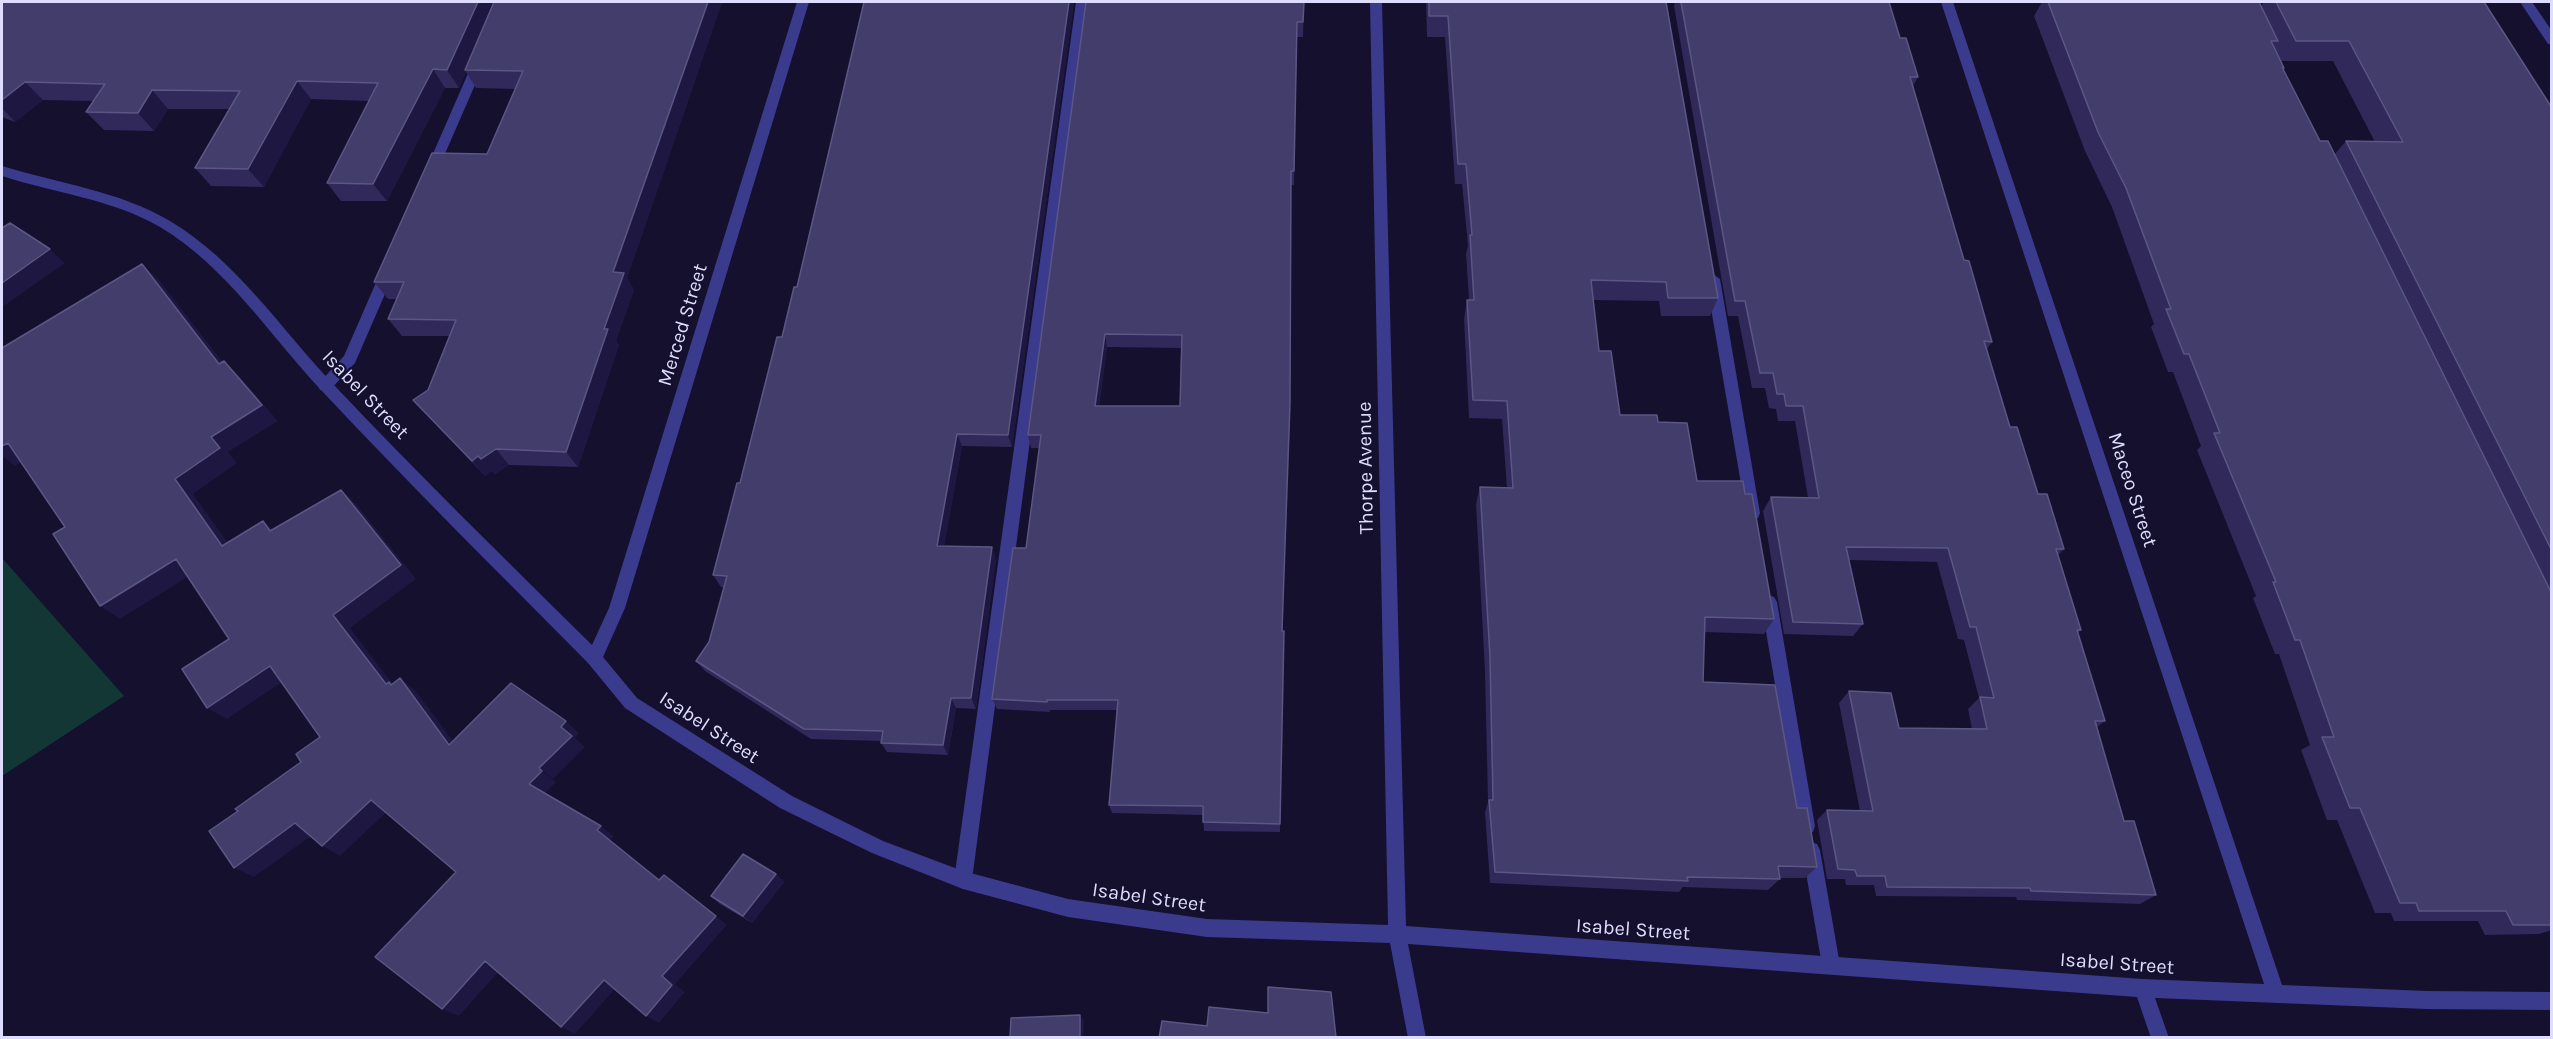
<!DOCTYPE html>
<html>
<head>
<meta charset="utf-8">
<style>
  body { margin:0 }
  #map { position:relative; width:2553px; height:1039px; overflow:hidden; background:#14102d; font-family:Karla,sans-serif }
  canvas { display:block }
  .frame { position:absolute; inset:0; border:3px solid #dedcff; pointer-events:none }
</style>
</head>
<body>
<div id="map">
<canvas width="2553" height="1039"></canvas>
<div class="frame"></div>
</div>
<script>
const context = document.querySelector('canvas').getContext('2d');
context.lineJoin = 'round';
function paint(path, color) {
  context.fillStyle = color;
  context.fill(path, 'evenodd');
}
function strokePath(path, color, width, dash) {
  context.strokeStyle = color;
  context.lineWidth = width;
  context.lineCap = dash ? 'butt' : 'round';
  context.setLineDash(dash || []);
  context.stroke(path);
}
function label(font, color, halo, rows, align = 'center') {
  context.font = font + ' Karla,sans-serif';
  context.lineWidth = 4.5;
  context.setLineDash([]);
  context.textBaseline = 'middle';
  context.strokeStyle = halo;
  context.fillStyle = color;
  for (const [text, x, y, turn = 0] of rows) {
    context.save();
    context.translate(x, y);
    context.rotate((+turn || 0) * Math.PI / 180);
    context.textAlign = isNaN(turn) ? turn : align;
    if (halo) context.strokeText(text, 0, 0);
    context.fillText(text, 0, 0);
    context.restore();
  }
}
const green = new Path2D(`
  M2,558L124,696L2,776Z`);
const service = new Path2D(`
  M1076,2H1088L972,880L969,886L963,889L957,886L954,880Z
  M479,58L485,62L437,172L436,175H426L425,172L473,62Z
  M388,266L395,271L355,363L330,390H320L318,386L320,382L344,356L381,271Z
  M1713,274L1720,279L1760,513L1758,518L1753,519L1748,518L1746,513L1706,279Z
  M1769,595L1774,597L1777,602L1815,826L1813,832L1807,834L1801,832L1799,826L1761,602L1764,597Z
  M1811,842L1817,844L1820,850L1840,965L1837,971L1831,974L1825,971L1822,965L1802,850L1805,844Z`);
const minor = new Path2D(`
  M797,2H809L625,608L603,657L637,698L792,796L883,841L963,871L1068,899L1207,919L1388,925L1370,2H1382L1406,926L2143,979L2264,984L1941,2H1953L2282,985L2427,991L2552,992V1010L2427,1009L2155,998L2169,1038H2151L2137,997L1408,944L1426,1038H1408L1390,943L1207,937L1068,917L963,889L872,853L780,808L625,708L588,663C499,573 409,484 322,391C270,336 227,267 160,227C112,199 54,193 2,176V166C57,183 120,191 170,221C237,261 281,329 333,384C417,473 505,559 592,645L609,608Z
  M2520,2H2532L2552,31V45L2548,44Z`);
const wall = new Path2D(`
  M2,2H722L627,278L634,290L616,341L619,345L578,467L509,465L495,474L492,471L485,476L413,400L428,390L449,336H402L388,319L397,299H388L374,282L487,154L515,89L476,88L466,72L459,88H445L387,201H341L327,183L369,101L311,99L264,187L211,186L195,168L229,109H168L154,131L104,130L86,112L93,101L43,100L15,122L2,117Z
  M864,2H1075H1074L1012,447L962,446L944,546L992,547L996,559L976,709L956,708L948,755L887,752L881,743V741L811,739L705,671L696,661L709,642L724,587H721L713,575L782,337L797,287Z
  M1304,2L1303,37H1297L1294,185H1291L1282,631L1280,832L1204,831L1203,815L1112,813L1109,805L1117,710H1050V712L997,709L992,699L1026,548L1039,448H1031L1028,435ZM1107,347L1181,348L1180,406H1099Z
  M1426,2H1666L1718,298L1710,316H1661L1659,301L1593,300L1599,351L1620,415L1658,422L1697,481L1745,494L1774,619L1764,634L1705,632L1703,682L1797,808L1817,867L1805,878H1779L1780,879L1768,890L1683,887L1679,892L1490,883L1485,812L1488,802L1485,672L1476,504L1480,487L1507,488L1502,419L1469,418L1464,319L1467,300H1469L1466,254L1468,245L1462,184H1455L1445,37H1427Z
  M1675,2H1889L1900,38L1918,77L1913,86L1964,260L1992,342L1987,349L2010,427L2038,494L2064,549L2058,555L2081,630L2078,633L2105,721L2097,727L2124,821L2156,895L2140,904L2017,900L2016,897L1876,896L1874,885H1846L1845,879H1827L1817,820L1827,810L1860,811L1839,703L1849,691L1899,728L1972,729L1968,709L1979,698L1964,640L1958,639L1937,562L1849,560L1863,624L1853,636L1784,634L1763,511L1771,497L1808,498L1795,421H1778L1776,409L1769,408L1765,388H1752L1738,316H1728L1674,6Z
  M2042,2H2259L2261,6L2264,2H2484L2552,108V930L2539,934L2485,935L2478,921H2394L2391,913H2375L2337,820H2327L2301,750L2310,745L2279,654H2275L2253,598L2256,596L2197,450L2201,446L2173,372H2168L2151,327L2154,324L2112,207L2085,151L2034,16ZM2281,61H2333L2375,142L2346,141L2334,155L2320,141L2283,69L2284,68Z
  M776,874L784,882L752,923L720,904L711,896Z`);
const shadedWall = new Path2D(`
  M478,2H497L465,70L466,72L459,88L447,70Z
  M708,2H722L627,278L634,290L616,341L619,345L578,467L566,452L604,329L613,272Z
  M1069,2H1075H1074L1012,447L1008,435Z
  M433,69L445,88L387,201L373,184Z
  M297,81L311,99L264,187L248,169Z
  M25,82L43,100L15,122L2,108V100Z
  M152,90L168,109L154,131L138,113Z
  M50,249L65,263L4,306L2,303V283Z
  M142,264L159,280L236,379L219,364Z
  M1105,334L1107,347L1097,418L1095,406Z
  M224,361L240,377L278,421L228,452L237,463L193,494L240,560L222,546L175,479L211,437Z
  M957,434L962,446L942,558L937,546Z
  M8,443L29,458L15,466L2,456V446Z
  M496,449L509,465L495,474L481,459Z
  M478,456L492,471L485,476L472,461Z
  M341,490L357,505L416,579L350,628L396,688L386,684L333,615Z
  M263,521L280,535L270,531Z
  M992,547L996,559L976,709L971,698Z
  M176,559L194,573L120,619L100,606Z
  M270,666L288,678L227,719L207,708Z
  M400,678L416,691L464,756L449,745Z
  M951,698L956,708L948,755L943,745Z
  M566,721L579,733L575,738L585,747L553,779L539,768L561,727Z
  M542,771L556,782L543,795L529,784Z
  M371,800L388,811L340,856L322,846Z
  M295,823L314,834L254,877L234,868Z
  M601,826L614,836L610,840L597,830Z
  M776,874L784,882L752,923L743,916Z
  M664,875L727,925L675,984L685,992L659,1023L646,1016L662,976Z
  M485,961L501,969L459,1016L442,1009Z
  M604,980L617,987L575,1034L561,1027Z
  M1080,1015L1084,1021L1083,1038H1080Z`);
const building = new Path2D(`
  M2,2H478L447,70L433,69L373,184L327,183L378,83L297,81L248,169L195,168L240,91L152,90L138,113L86,112L105,84L25,82L2,100Z
  M494,2H708L613,272L624,273L604,329H608L566,452L496,449L481,459L478,456L472,461L413,400L428,390L456,320L388,319L404,282H374L432,153L487,154L523,71L465,70Z
  M864,2H1069L1008,435L957,434L937,546L992,547L971,698H951L943,745L881,743L883,731L804,729L696,661L709,642L727,576L713,575L737,483H740L777,337H782L794,287H797Z
  M1086,2H1304L1303,22H1297L1294,171H1291L1290,403L1282,631H1284L1280,824L1203,822V806L1109,805L1118,700H1047V702L992,699L1013,548H1026L1041,435H1028ZM1105,334L1182,335L1180,406H1095Z
  M1429,2H1666L1718,298H1668L1666,282L1591,280L1599,351H1611L1620,415H1657L1658,422L1687,423L1697,481H1743L1745,494H1752L1774,619L1705,617L1703,682L1775,685L1797,808H1807L1817,867L1778,866L1780,879L1687,877L1688,881L1495,872L1489,800H1493L1490,657L1480,487L1513,488L1507,401L1473,400L1467,300H1474L1470,235H1472L1466,164H1458L1448,16H1429Z
  M1681,2H1889L1900,38H1906L1918,77H1910L1964,260L1969,261L1992,342L1984,341L2010,427H2017L2038,494H2047L2064,549H2056L2081,630H2077L2105,721H2095L2124,821H2134L2156,895L2031,891L2030,888L1887,887L1885,876H1857L1855,870L1838,869L1827,810L1873,811L1849,691L1891,693L1899,728L1987,729L1980,697L1994,698L1976,627H1970L1948,548L1846,547L1863,624L1793,622L1771,497L1819,498L1803,406H1786L1784,394H1777L1773,373H1760L1745,301H1735Z
  M2048,2H2259L2278,41H2271L2284,68L2282,67L2320,141H2328L2552,594V925H2513L2506,911H2419L2416,903H2400L2360,808H2350L2322,737H2334L2300,640H2295L2273,582H2276L2214,433H2220L2189,354H2184L2166,309H2171L2126,188L2098,132Z
  M2276,2H2484L2552,108V551L2346,141L2403,142L2349,41H2296Z
  M10,223L50,249L2,283V228Z
  M142,264L219,364L224,361L262,405L211,437L220,448L175,479L222,546L263,521L270,531L341,490L401,565L333,615L386,684L389,682L391,685L400,678L449,745L511,683L566,721L561,727L572,736L539,768L542,771L529,784L601,826L597,830L659,880L664,875L716,916L662,976L672,985L646,1016L604,980L561,1027L485,961L442,1009L375,957L456,872L371,800L322,846L295,823L234,868L209,831L238,811L235,809L301,762L296,754L320,737L270,666L207,708L182,669L229,639L176,559L100,606L53,534L65,527L8,443L2,446V348Z
  M743,854L776,874L743,916L711,896Z
  M1268,987L1331,992L1336,1037L1347,1038H1159L1162,1021L1207,1026L1209,1007L1268,1013Z
  M1080,1015V1038H1010L1011,1018Z`);
const streetNames = [
  ["Merced Street",683,325,-73],
  ["Isabel Street",365,395,46],
  ["Thorpe Avenue",1366,468,-91],
  ["Maceo Street",2132,490,72],
  ["Isabel Street",709,728,33],
  ["Isabel Street",1149,898,8],
  ["Isabel Street",1633,930,4],
  ["Isabel Street",2117,964,4]
];
paint(green, '#133734');
paint(service, '#3a3b8d');
paint(minor, '#3a3b8d');
paint(wall, '#30295a');
paint(shadedWall, '#1d1741');
paint(building, '#433d6c');
strokePath(building, '#5b5683', 1.5);
label('20px', '#dedcff', '#14102d', streetNames);
</script>
</body>
</html>
